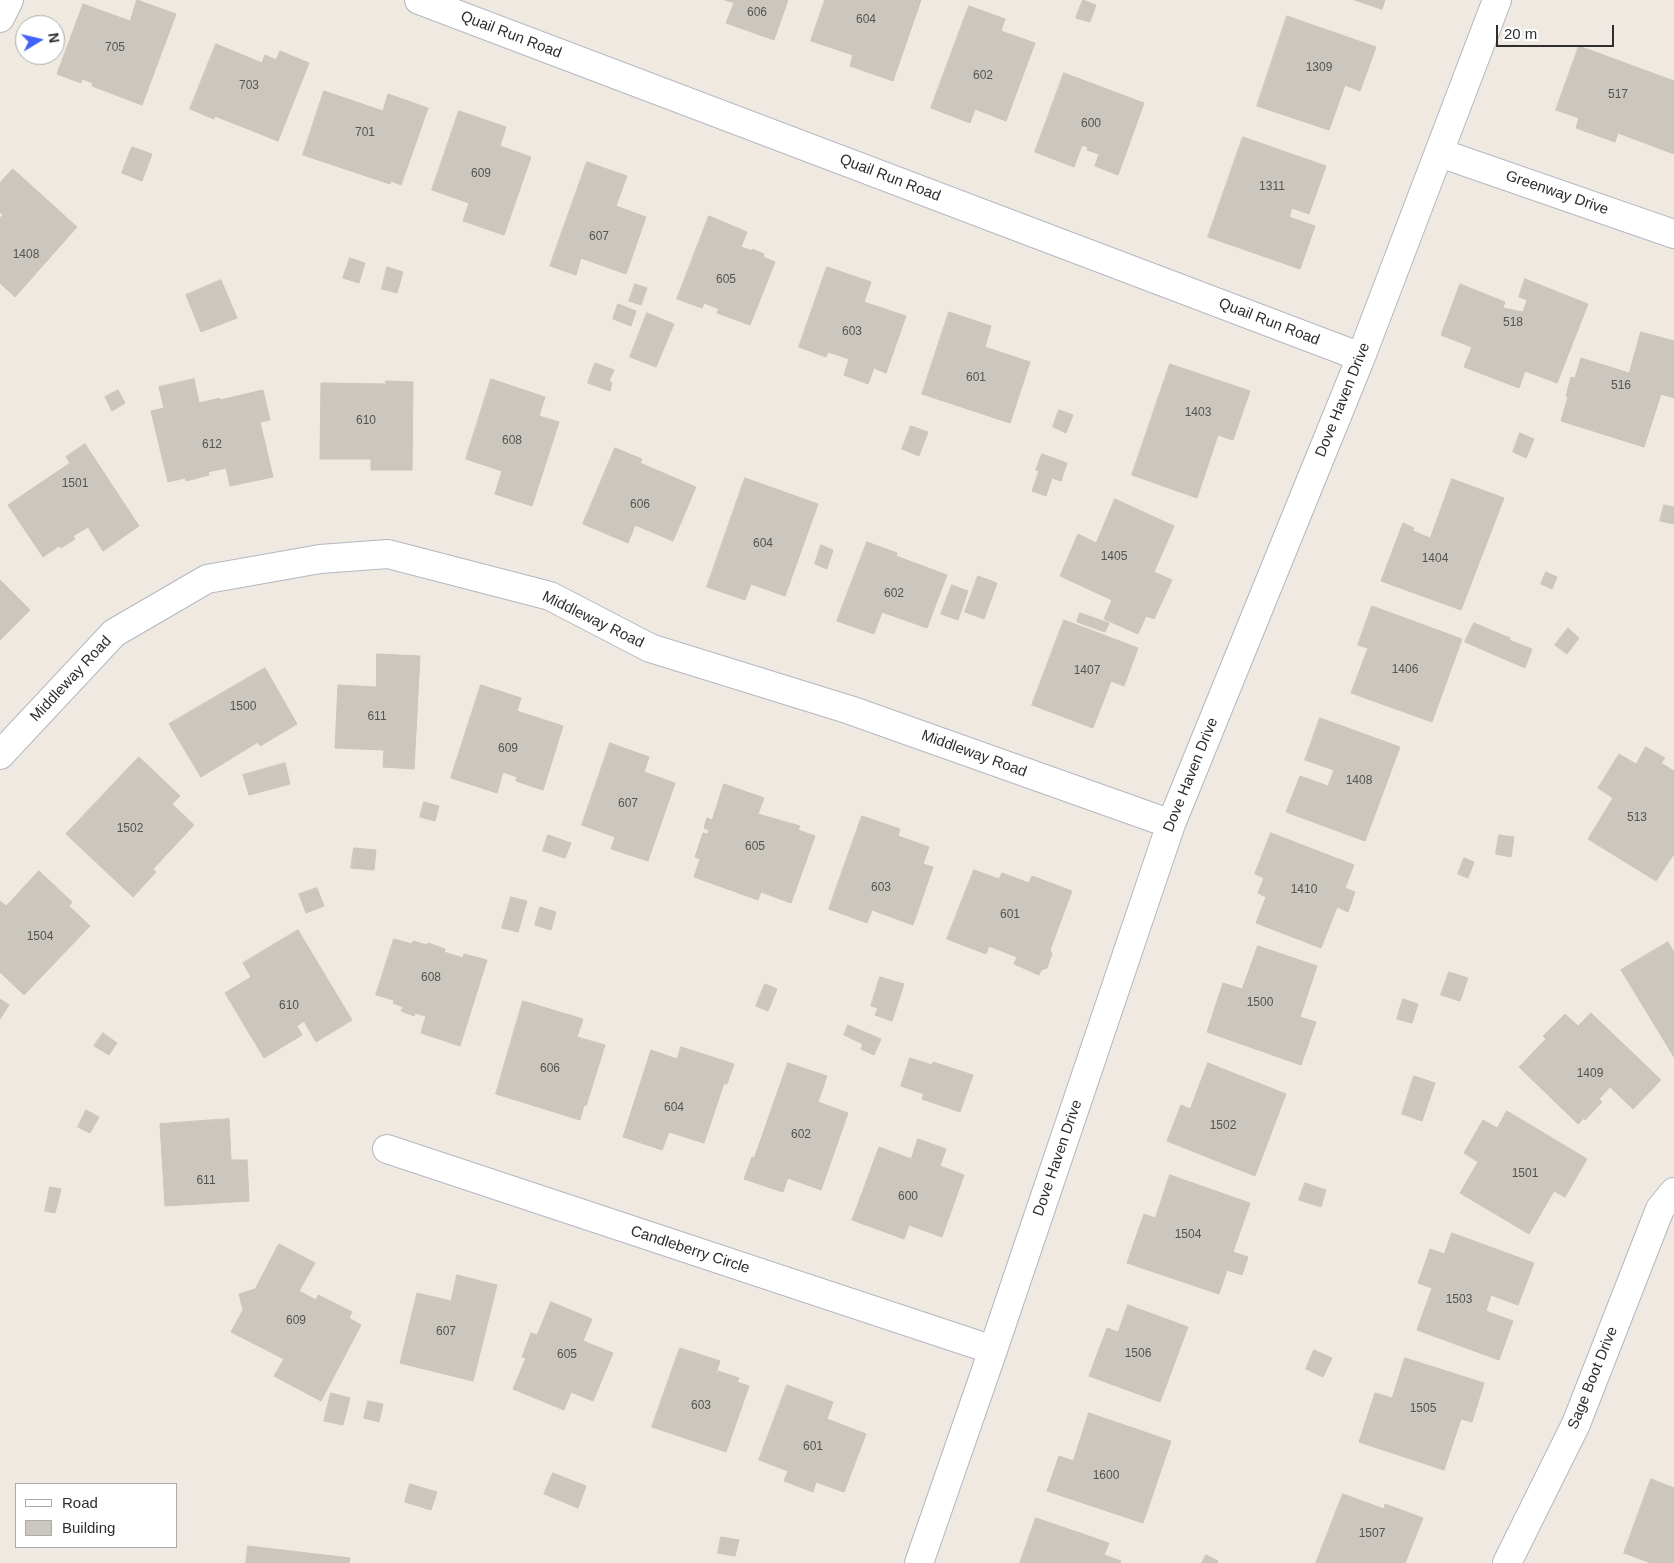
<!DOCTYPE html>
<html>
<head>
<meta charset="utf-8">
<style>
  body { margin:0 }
  #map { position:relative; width:1674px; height:1563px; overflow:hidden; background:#efe9e1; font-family:Arial,sans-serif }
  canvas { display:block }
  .legend { position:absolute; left:15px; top:1483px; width:162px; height:65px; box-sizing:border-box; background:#fff; border:1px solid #ababab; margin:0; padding:6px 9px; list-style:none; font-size:15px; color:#2e2e2e }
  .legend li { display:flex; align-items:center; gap:10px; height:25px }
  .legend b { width:25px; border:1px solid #ababab }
  .north { position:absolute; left:15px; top:15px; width:50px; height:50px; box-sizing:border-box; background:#fff; border:1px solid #ababab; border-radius:50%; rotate:81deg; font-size:14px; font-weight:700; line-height:20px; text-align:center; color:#2e2e2e }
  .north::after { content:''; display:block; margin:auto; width:18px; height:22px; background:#4264fb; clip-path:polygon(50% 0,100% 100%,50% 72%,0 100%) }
  .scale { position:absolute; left:1496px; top:25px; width:118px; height:22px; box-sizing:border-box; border:2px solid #2e2e2e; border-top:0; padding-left:6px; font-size:15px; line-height:18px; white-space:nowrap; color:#2e2e2e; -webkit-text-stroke:4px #fff; paint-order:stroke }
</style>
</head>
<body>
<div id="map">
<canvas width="1674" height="1563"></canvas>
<ul class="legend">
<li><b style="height:6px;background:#fff"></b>Road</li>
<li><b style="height:14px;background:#cbc7bf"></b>Building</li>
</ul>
<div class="north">N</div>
<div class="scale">20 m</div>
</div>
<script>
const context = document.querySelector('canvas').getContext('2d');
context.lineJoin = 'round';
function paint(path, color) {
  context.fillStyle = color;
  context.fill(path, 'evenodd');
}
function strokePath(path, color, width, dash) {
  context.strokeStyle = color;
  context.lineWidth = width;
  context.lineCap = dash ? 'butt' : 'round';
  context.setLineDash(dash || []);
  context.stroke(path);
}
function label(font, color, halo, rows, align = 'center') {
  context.font = font + ' Arial,sans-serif';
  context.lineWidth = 5;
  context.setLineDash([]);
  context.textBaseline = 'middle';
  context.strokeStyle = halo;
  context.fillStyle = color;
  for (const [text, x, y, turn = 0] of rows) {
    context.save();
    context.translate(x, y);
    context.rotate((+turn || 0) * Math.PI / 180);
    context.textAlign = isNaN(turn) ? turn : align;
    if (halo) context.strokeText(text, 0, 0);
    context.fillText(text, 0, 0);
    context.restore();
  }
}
const building = new Path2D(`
  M137,0L176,14L142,105L92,86L93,83L82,79L81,83L57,74L83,4L130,21Z
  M725,0H788L774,40L726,23L734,3Z
  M825,0H921L893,81L850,66L853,55L811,41Z
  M1083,0L1096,5L1090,22L1076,18Z
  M1355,0H1385L1382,9Z
  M969,6L1005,19L1001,31L1035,43L1006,121L975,109L970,123L931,108Z
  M1287,16L1376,47L1360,91L1345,85L1329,130L1257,106Z
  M216,44L262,63L265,55L276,60L280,51L309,63L278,141L215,116L214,119L190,109Z
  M1579,46L1674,81V154L1618,133L1615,142L1576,128L1579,118L1556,110Z
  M1064,73L1144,103L1118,175L1095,166L1099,154L1087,150L1088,147L1082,145L1074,167L1035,152Z
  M324,91L383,111L388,94L428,108L401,185L391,181L390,184L303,155Z
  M459,111L506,127L500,146L531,157L504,235L463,221L469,203L432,190Z
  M1243,137L1326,166L1309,214L1292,208L1289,217L1315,226L1300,269L1208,237Z
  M132,147L152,154L142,181L122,173Z
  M587,162L627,176L616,206L646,217L626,274L581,258L576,275L550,266Z
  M13,169L77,227L15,297L0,283V218L3,215L0,212V183Z
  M709,216L747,232L741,247L752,251V249L764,254L763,257L775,262L750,325L717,313L719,309L704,303L702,308L677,299Z
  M350,258L365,263L359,283L343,278Z
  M387,267L403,272L397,293L382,289Z
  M827,267L871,282L864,302L906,316L886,373L874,368L868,384L844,375L849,359L828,352L826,357L799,347Z
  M1525,279L1588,304L1557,383L1525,371L1519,388L1464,367L1472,347L1441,335L1460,284L1505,302L1503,308L1523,312L1527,300L1519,297Z
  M221,280L237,318L201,332L186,295Z
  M635,284L647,288L641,305L629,301Z
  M618,304L636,311L631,326L613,319Z
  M949,312L991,326L985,347L1030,362L1010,423L922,394Z
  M647,313L674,324L656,367L630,357Z
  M1641,332L1674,341V398L1661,394L1644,447L1561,421L1568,397L1566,396L1571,377L1575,378L1581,358L1629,373Z
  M595,363L614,370L609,381L612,383L610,391L588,383Z
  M1170,364L1250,391L1233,440L1218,435L1197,498L1132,475Z
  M194,379L199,403L220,398V400L263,390L270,420L260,422L273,477L230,486L226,468L208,472L209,475L186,481L185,478L168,482L151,411L164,408L159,387Z
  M491,379L545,397L539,416L559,422L532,506L495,494L502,471L466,459Z
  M386,381L413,382L412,470H371V459H320L321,383L386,384Z
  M118,390L125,403L112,411L105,397Z
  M1059,410L1073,415L1066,433L1053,427Z
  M911,426L928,432L919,456L902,449Z
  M1520,433L1534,439L1526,458L1513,452Z
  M85,444L139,526L103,551L88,527L73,536L75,539L61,548L59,546L43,557L8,505L70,463L66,457Z
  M615,448L642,459L640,463L696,487L673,541L635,525L628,543L583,524Z
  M1042,454L1067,463L1061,481L1052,478L1046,496L1032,491L1039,471L1036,470Z
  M745,478L818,504L785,596L751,584L745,600L707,587Z
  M1452,479L1504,498L1461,610L1381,581L1403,523L1414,528L1413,531L1430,538Z
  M1115,499L1174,526L1154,572L1172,580L1154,619L1146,616L1138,634L1104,619L1112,600L1060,576L1078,534L1096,543Z
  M1664,505L1674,507V524L1660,521Z
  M867,542L897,553L896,556L947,575L927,628L882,612L874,634L837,621Z
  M821,545L833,550L827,569L815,564Z
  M1546,572L1557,577L1552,589L1541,584Z
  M978,576L997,583L984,619L965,612Z
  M0,580L30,610L0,640Z
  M952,585L968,591L958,620L941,614Z
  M1372,606L1462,639L1432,722L1351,693L1368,648L1358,645Z
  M1080,613L1109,623L1105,632L1077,622Z
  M1064,620L1138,648L1124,686L1111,681L1093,728L1032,705Z
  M1474,623L1510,638L1509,640L1532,649L1525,668L1465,642Z
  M1568,628L1579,638L1567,654L1555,645Z
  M377,654L420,656L414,769L383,767L384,750L335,748L338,685L376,687Z
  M265,668L297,724L260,746L258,742L201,777L169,724Z
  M481,685L521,698L517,711L563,726L543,790L516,781L517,777L503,772L497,793L451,778Z
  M1320,718L1400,747L1365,841L1286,812L1300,776L1328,786L1334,770L1305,760Z
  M610,743L649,757L644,772L675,783L648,861L611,849L615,837L582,825Z
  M1646,747L1665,758L1661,763L1674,771V854L1656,881L1588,839L1613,798L1598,788L1619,754L1636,764Z
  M139,757L180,796L172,804L194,825L153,869L156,872L133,897L66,834Z
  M285,763L290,784L249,795L243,775Z
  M724,784L764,798L758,814L800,826L798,830L815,836L791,903L761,892L758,900L694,877L700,859L695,857L703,833L708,834L709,830L704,828L707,818L712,820Z
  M424,802L439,806L435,821L420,817Z
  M862,816L900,829L898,836L929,847L923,864L933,867L913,925L872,910L867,923L829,909Z
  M1271,833L1354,865L1345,888L1355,892L1348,912L1337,907L1321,948L1256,923L1266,897L1258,893L1264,878L1255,874Z
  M548,835L571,843L565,858L543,851Z
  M1499,835L1514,837L1511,857L1496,854Z
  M354,848L376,850L374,870L351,868Z
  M1464,858L1474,862L1468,878L1458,874Z
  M974,870L999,879L1002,873L1029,883L1032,876L1072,891L1050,950L1052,954L1047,968L1041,970L1039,975L1014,964L1017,957L989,946L986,954L947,939Z
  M39,871L72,902L69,906L90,926L24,995L0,972V901L6,906Z
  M317,888L324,906L306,913L299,894Z
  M511,897L527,901L518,932L502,928Z
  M540,907L556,912L551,930L535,925Z
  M298,930L352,1020L316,1042L304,1021L297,1026L302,1035L264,1058L225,993L251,977L243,963Z
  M394,939L412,944L413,941L427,945L428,943L445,949L444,952L463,958L464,954L487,960L460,1046L421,1033L426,1016L415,1013L414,1016L401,1011L403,1007L393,1003L394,1000L376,995Z
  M1668,942L1674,952V1057L1621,970Z
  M1258,946L1317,966L1300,1017L1316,1022L1301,1065L1207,1032L1223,983L1242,989Z
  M1449,972L1468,978L1460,1001L1441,995Z
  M880,977L904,984L892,1021L875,1015L878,1008L871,1006Z
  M765,984L777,989L768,1011L756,1006Z
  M0,999L9,1005L0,1019Z
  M1403,999L1418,1004L1412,1023L1397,1019Z
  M523,1001L583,1019L577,1037L605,1045L586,1106L584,1105L580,1120L496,1094Z
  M1591,1013L1661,1080L1633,1109L1610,1087L1599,1099L1602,1102L1585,1120L1584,1118L1578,1124L1519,1067L1546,1039L1543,1036L1565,1014L1578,1026Z
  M848,1025L881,1039L874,1055L861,1049L863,1044L844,1035Z
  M103,1033L117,1043L109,1055L94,1046Z
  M681,1047L734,1064L727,1084L724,1083L704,1143L669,1132L662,1150L623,1137L651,1050L677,1059Z
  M910,1058L932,1065L933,1062L973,1075L960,1112L922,1099L924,1094L901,1086Z
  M788,1063L827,1076L818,1102L848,1113L821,1190L788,1178L783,1192L744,1179L752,1157L754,1158Z
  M1208,1063L1286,1094L1255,1176L1167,1141L1181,1105L1190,1109Z
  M1414,1076L1435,1083L1422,1121L1402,1114Z
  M86,1110L99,1117L90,1133L78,1127Z
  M1507,1111L1587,1159L1565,1197L1554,1191L1529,1234L1460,1193L1478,1162L1464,1153L1483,1120L1497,1128Z
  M229,1119L231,1160H247L249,1201L165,1206L160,1124Z
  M918,1139L946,1149L940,1166L964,1175L942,1237L909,1225L904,1239L852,1220L879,1147L911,1159Z
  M1170,1175L1250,1203L1233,1252L1248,1257L1242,1275L1227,1270L1219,1294L1127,1263L1144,1214L1155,1218Z
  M1305,1183L1326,1190L1321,1207L1299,1200Z
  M50,1187L61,1189L55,1213L45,1211Z
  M1452,1233L1534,1263L1518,1305L1491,1295L1486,1311L1513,1321L1499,1360L1417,1330L1432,1288L1418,1283L1430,1249L1444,1254Z
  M279,1244L315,1263L299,1291L316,1300L318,1295L352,1312L349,1318L361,1325L321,1401L274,1376L284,1359L231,1332L243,1310L239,1294L255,1289Z
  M457,1275L497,1285L473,1381L400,1363L417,1293L451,1301Z
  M551,1302L592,1319L583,1341L613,1353L593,1401L571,1392L564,1410L513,1389L526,1358L522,1357L531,1333L537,1335Z
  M1128,1305L1188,1327L1160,1402L1089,1376L1107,1328L1118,1332Z
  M680,1348L720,1361L716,1373L718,1374V1371L739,1378L737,1382L749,1386L726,1452L652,1427Z
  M1314,1350L1332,1358L1323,1377L1306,1369Z
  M1405,1358L1484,1383L1472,1422L1461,1419L1444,1470L1359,1442L1375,1393L1392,1398Z
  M787,1385L833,1402L827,1419L866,1434L844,1492L816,1482L813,1492L784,1481L788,1471L759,1460Z
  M331,1393L350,1398L343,1425L324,1421Z
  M368,1401L383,1404L379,1422L364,1418Z
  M1089,1413L1171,1441L1143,1523L1047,1491L1059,1456L1073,1461Z
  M553,1473L586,1486L578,1508L544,1494Z
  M1651,1479L1674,1488V1563H1651L1624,1553Z
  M410,1484L437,1492L431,1510L405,1502Z
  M1343,1494L1384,1509L1385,1504L1423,1518L1405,1563H1316Z
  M1036,1518L1109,1543L1104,1555L1121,1561L1120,1563H1020Z
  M721,1537L739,1540L735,1556L718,1553Z
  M248,1546L350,1558L349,1563H246Z
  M1206,1555L1218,1561L1217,1563H1202Z`);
const minor = new Path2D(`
  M419,0L1361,357
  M0,18L9,0
  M1440,153L1674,234
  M0,755L114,633L207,579L320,559L388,554L550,596L650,648L850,710L1171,824
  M387,1149L993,1350
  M919,1563L993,1350L1171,824L1361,357L1497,0
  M1507,1563L1576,1424L1660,1209L1674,1192`);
const numberNames = [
  ["606",757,13],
  ["604",866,20],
  ["705",115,48],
  ["1309",1319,68],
  ["602",983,76],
  ["703",249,86],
  ["517",1618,95],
  ["600",1091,124],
  ["701",365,133],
  ["609",481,174],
  ["1311",1272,187],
  ["607",599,237],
  ["1408",26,255],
  ["605",726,280],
  ["518",1513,323],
  ["603",852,332],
  ["601",976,378],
  ["516",1621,386],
  ["1403",1198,413],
  ["610",366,421],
  ["608",512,441],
  ["612",212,445],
  ["1501",75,484],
  ["606",640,505],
  ["604",763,544],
  ["1405",1114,557],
  ["1404",1435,559],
  ["602",894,594],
  ["1406",1405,670],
  ["1407",1087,671],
  ["1500",243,707],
  ["611",377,717],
  ["609",508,749],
  ["1408",1359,781],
  ["607",628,804],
  ["513",1637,818],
  ["1502",130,829],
  ["605",755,847],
  ["603",881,888],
  ["1410",1304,890],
  ["601",1010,915],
  ["1504",40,937],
  ["608",431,978],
  ["1500",1260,1003],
  ["610",289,1006],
  ["606",550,1069],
  ["1409",1590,1074],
  ["604",674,1108],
  ["1502",1223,1126],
  ["602",801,1135],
  ["1501",1525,1174],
  ["611",206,1181],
  ["600",908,1197],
  ["1504",1188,1235],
  ["1503",1459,1300],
  ["609",296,1321],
  ["607",446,1332],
  ["1506",1138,1354],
  ["605",567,1355],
  ["603",701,1406],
  ["1505",1423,1409],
  ["601",813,1447],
  ["1600",1106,1476],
  ["1507",1372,1534]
];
const streetNames = [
  ["Quail Run Road",511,35,21],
  ["Quail Run Road",890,178,21],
  ["Greenway Drive",1557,193,19],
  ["Quail Run Road",1269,322,21],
  ["Dove Haven Drive",1343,400,-68],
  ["Middleway Road",593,620,26],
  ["Middleway Road",71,679,-47],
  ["Middleway Road",974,754,20],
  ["Dove Haven Drive",1191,775,-68],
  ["Dove Haven Drive",1058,1158,-71],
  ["Candleberry Circle",690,1250,18],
  ["Sage Boot Drive",1593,1378,-68]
];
paint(building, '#cbc7bf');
strokePath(building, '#cbc5ba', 1);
strokePath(minor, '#b4b7c1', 30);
strokePath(minor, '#fff', 28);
label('12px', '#555452', null, numberNames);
label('15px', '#2e2e2e', '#fff', streetNames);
</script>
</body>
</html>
